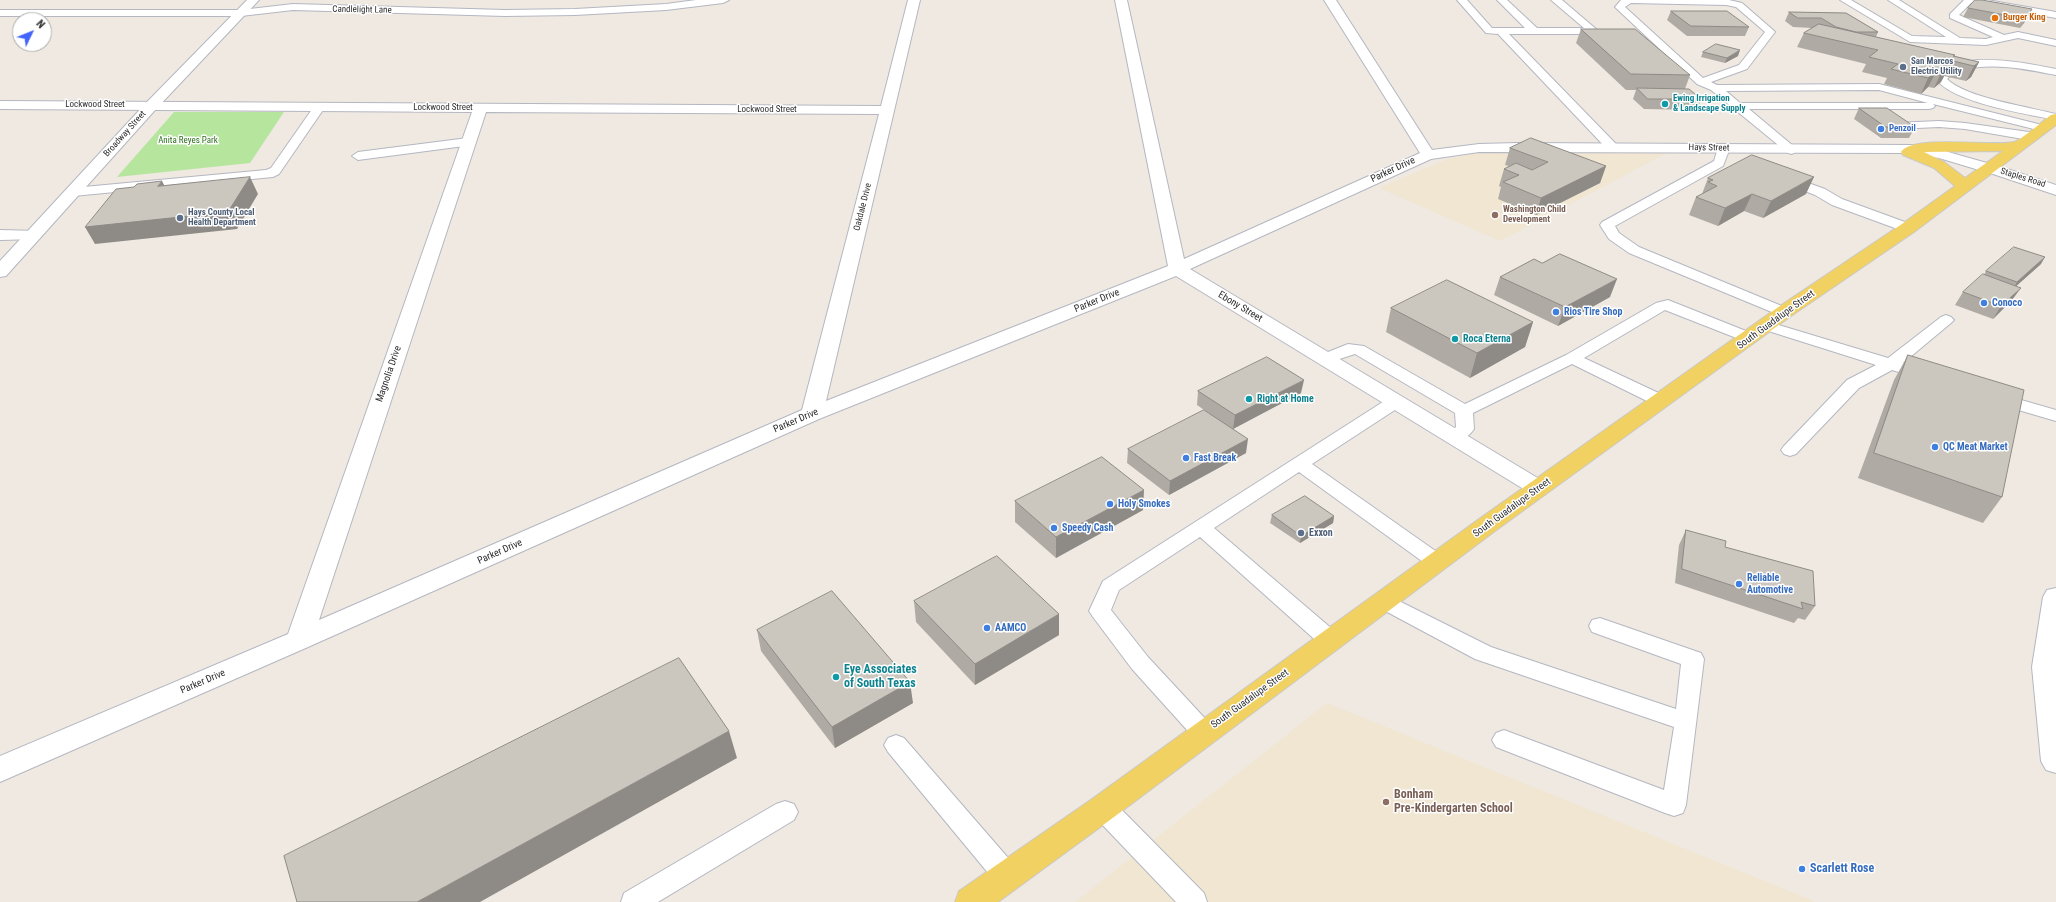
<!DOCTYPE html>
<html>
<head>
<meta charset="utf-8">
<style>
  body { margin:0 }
  #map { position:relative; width:2056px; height:902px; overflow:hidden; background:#efe9e1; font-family:"Roboto Condensed",sans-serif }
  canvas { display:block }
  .north { position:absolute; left:12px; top:12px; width:40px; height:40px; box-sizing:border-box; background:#fff; border:1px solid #ababab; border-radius:50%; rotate:47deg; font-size:11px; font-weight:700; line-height:16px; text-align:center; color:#2e2e2e }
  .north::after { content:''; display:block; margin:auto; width:14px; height:18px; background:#4264fb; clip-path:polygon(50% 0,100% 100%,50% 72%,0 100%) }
</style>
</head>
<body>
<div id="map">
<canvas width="2056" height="902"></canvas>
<div class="north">N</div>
</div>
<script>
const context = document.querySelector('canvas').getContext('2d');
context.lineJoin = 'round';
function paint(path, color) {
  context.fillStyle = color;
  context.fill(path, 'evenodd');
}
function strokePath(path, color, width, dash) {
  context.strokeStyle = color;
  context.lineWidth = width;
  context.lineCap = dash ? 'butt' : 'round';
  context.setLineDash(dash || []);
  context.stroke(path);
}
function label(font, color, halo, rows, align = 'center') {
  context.font = font + ' "Roboto Condensed",sans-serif';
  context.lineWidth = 3;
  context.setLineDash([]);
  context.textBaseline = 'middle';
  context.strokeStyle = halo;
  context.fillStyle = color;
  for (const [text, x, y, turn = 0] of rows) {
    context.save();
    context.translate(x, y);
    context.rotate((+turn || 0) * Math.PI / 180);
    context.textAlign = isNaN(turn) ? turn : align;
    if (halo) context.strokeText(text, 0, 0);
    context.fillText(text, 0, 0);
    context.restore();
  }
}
const education = new Path2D(`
  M1508,152H1669L1500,241L1379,188L1448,159L1470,154Z
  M1327,703L1816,902H1075Z`);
const green = new Path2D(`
  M174,112H284L250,163L117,177Z`);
const service = new Path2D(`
  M1457,0H1467L1492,28H1525L1497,0H1507L1537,28H1584L1551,0H1562L1596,29L1598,31L1593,34H1509L1616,144L1618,147L1616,150H1608L1498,34L1486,33Z
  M1621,0H1729L1742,3L1773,30L1775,32L1747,69L1711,82L1717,85L1879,84L2046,126L2048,128L2042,131L1933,104L1935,106L1933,108L1929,109H1749L1798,150L1792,154L1788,153L1711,90L1697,84L1617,9L1615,7ZM1631,3L1726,5L1736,7L1765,32L1739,65L1703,78L1625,7ZM1879,90L1928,103H1740L1726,91Z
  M1840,0H1851L1912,36L1946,37L1888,0H1899L1960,38L1986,39L1993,37L1950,18V14L1964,0H1987L2056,12V18L1971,3L1959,15L2004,35L2018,32L2056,40V46L2018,38L1986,45L1910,42Z
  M1978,60C2004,59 2030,64 2056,69V75C2020,68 1992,62 1956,71L1951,68L1962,62Z
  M1945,73L1950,76L1947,79C1966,98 2029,107 2056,114V120C2027,114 1953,103 1936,79Z
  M319,104L325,107L279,174L273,177L73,196L67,192L73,188L266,170L271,168L315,105Z
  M1939,121L1965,123L2029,132L2035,136L2029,140L1965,129L1939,127L1896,129L1890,126L1896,123Z
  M468,138L474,142L472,145L358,160L352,156L358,152Z
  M1724,144L1730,148L1723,166L1615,226L1619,233L1639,247L1789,309L1792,312L1789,315H1779L1629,253L1609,239L1600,225L1602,222L1714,161L1718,148Z
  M1786,175L1825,189L1842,199L1913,225L1915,228L1913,231H1903L1832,205L1815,195L1782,182L1780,179L1782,176Z
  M1668,300L1756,335L1758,338L1756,341H1744L1665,310L1584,358L1667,397L1670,401L1667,405L1661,406L1655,405L1572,364L1473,413L1474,429C1468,438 1458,444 1448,441L1445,437L1456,427L1455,413L1355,354L1324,364L1318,362L1316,359L1318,356L1348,344L1364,346L1465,404L1566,355L1656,303Z
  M1946,315L1951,317L1954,320L1951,323L1903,363L1931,371L1933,375L1931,379L1925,380L1892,370L1859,388L1796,454L1790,456L1784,454L1781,450L1784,446L1847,380L1876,365L1762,329L1759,326L1762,323H1772L1888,358L1941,317Z
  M1997,393L2056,410V421L1991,402L1989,398L1991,394Z
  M1395,397L1401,398L1404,402L1401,406L1312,464L1444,557L1447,562L1444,567L1437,569L1430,567L1299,472L1214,528L1338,634L1341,640L1338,646L1330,648L1322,646L1200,537L1119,590L1111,610L1148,657L1212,726L1216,733L1212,740L1204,743L1196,740L1132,669L1093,617L1089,611L1103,581L1389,398Z
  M1383,593L1491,647L1676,709L1681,664L1592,632L1589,626L1592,620L1600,618L1701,653L1704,659L1686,805L1683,813L1674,816L1665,813L1496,747L1492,740L1496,733L1504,730L1664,790L1674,727L1475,659L1376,606L1373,601L1376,596Z
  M896,735L904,738L1016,867L1020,876L1016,885L1007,888L998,885L888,752L884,745L888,738Z
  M1103,797L1112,800L1204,893L1207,902H1176L1094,816L1090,808L1094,800Z
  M785,801L794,804L798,812L794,820L658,902H621L624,893L776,804Z`);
const minor = new Path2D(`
  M696,0H729L723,3L666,10L575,15L505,16L293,10L241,16H0V10H241L293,4L505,10L575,9L666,4Z
  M908,0H920L826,401L1168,266L1115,0H1127L1184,259L1420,153L1324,0H1336L1432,150L1479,144L1518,143L1912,145L1941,150L1994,165L1997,168L1994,171L1989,173L1939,158L1912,153L1479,152L1431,159L1190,269L1546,483L1549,488L1546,493L1538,495L1530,493L1176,276L819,419L308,647L0,782V756L288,634L472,112L0,109V101L881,106ZM486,112L879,114L802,410L319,620Z
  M0,230L39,231L41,235L39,239L0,240Z`);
const tertiary = new Path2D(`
  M247,0H259L156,109L6,276L0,277V261L146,103Z`);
const secondary = new Path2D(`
  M1989,163L2056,185V195L1984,171L1981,168L1984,165Z
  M2056,588V773L2046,770L2041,761L2032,667L2043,597L2047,590Z`);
const primary = new Path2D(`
  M2056,114V125L1914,232L1791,316L1495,531L1114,817L998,902H955L959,891L1092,799L1479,519L1777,308L1902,224L1955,186L1934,168L1903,155L1901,152C1913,134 1991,147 2014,142C2021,140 2044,120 2051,115ZM2003,151L1965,178L1944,162L1924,152Z`);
const wall = new Path2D(`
  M1968,8L2027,19L2020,28L1963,17Z
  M1671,11L1749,27L1745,36H1687L1667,20Z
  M1789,12L1846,13L1878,32L1876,37L1979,62L1971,77L1966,81L1944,76L1941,82L1934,88L1928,87L1921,94L1884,84L1887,78L1862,72L1866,64L1797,47L1804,33L1812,28L1793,27L1785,21Z
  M1581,29L1690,75L1685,89L1701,99L1697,110L1644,109L1633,99L1636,90H1626L1576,43Z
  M1703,52L1738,56L1725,63L1701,57Z
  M1859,108L1915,127L1909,138H1881L1854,119Z
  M1510,148L1606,166L1600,183L1536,215L1498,199L1501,187L1499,186L1504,169L1509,166L1505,165Z
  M1708,178L1806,194L1763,218L1744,211L1718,226L1689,215L1696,197L1702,194Z
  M2041,264L2016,286L2012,300L1993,319L1955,305L1963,292L1984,275L1986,271Z
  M1500,277L1610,297L1558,326L1494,295Z
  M1391,308L1533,322L1525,347L1470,378L1386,332Z
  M1908,355L2002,497L1983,523L1858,478L1894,380Z
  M1198,391L1301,393L1233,429L1246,453L1169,495L1127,463L1128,449L1210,414L1197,405Z
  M1015,501L1143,510L1056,558L1015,522Z
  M1272,515L1334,516L1333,523L1300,543L1270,523Z
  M1686,530L1725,547L1815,606L1805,620L1798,618L1794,623L1675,583L1679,545Z
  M914,601L1059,635L975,685L916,622Z
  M757,630L913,703L835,748L761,651Z`);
const shadedWall = new Path2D(`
  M2032,9L2027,19L2020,28L2026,19Z
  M1740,50L1738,56L1725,63L1727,58Z
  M1949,60L1942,73L1949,67L1941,82L1934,88L1941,73L1942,65Z
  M1979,62L1971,77L1966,81L1974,66Z
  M1936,72L1928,87L1921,94L1928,78Z
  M1606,166L1600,183L1536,215L1541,198Z
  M250,177L258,194L237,229L95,244L85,227Z
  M1814,177L1806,194L1763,218L1771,201Z
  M162,181L171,198L158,186Z
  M1752,194L1744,211L1718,226L1725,208Z
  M2045,257L2041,264L2013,289L2017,282Z
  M1617,279L1610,297L1558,326L1565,307Z
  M2021,288L2012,300L1993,319L2001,306Z
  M1533,322L1525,347L1470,378L1477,353Z
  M1304,380L1301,393L1233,429L1235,415Z
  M1248,439L1246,453L1169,495L1170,481Z
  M1144,490L1143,510L1056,558V537Z
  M1334,516L1333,523L1300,543L1301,536Z
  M1059,614V635L975,685V664Z
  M910,682L913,703L835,748L832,727Z
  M729,731L737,758L480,902H417Z`);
const building = new Path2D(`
  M1975,0H1982L2032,9L2026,19L1968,8Z
  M1671,11H1727L1749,27L1691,26Z
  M1789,12L1846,13L1878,32H1856L1836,27L1821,18H1798Z
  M1819,24L1955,55L1953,56L1979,62L1974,66L1949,60L1942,65L1949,67L1941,73L1936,72L1928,78L1891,69L1898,64L1869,57L1878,50L1804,33Z
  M1581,29H1635L1690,75L1631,74Z
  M1716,44L1740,50L1727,58L1703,52Z
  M1637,88L1689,89L1701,99H1648Z
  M1859,108H1887L1915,127H1886Z
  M1531,138L1606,166L1541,198L1503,182L1519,175L1504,169L1516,163L1532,170L1548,162L1510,148Z
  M1752,155L1814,177L1771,201L1752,194L1725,208L1696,197L1717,186L1708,182L1713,180L1708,178Z
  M250,177L228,212L85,227L116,189L134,187L137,184L162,181L158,186Z
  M2014,247L2045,257L2017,282L1986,271Z
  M1560,254L1617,279L1565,307L1500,277L1534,259L1542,263Z
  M1983,274L2021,288L2001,306L1963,292Z
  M1447,280L1533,322L1477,353L1391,308Z
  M1908,355L2024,390L2002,497L1874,453Z
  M1267,357L1304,380L1235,415L1198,391Z
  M1204,410L1248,439L1170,481L1128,449Z
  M1102,457L1144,490L1056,537L1015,501Z
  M1305,496L1334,516L1301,536L1272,515Z
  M1686,530L1726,541L1725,547L1813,571L1815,606L1801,602L1803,609L1682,569Z
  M997,556L1059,614L975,664L914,601Z
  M832,591L910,682L832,727L757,630Z
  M679,658L729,731L417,902H297L284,856Z`);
const markers = [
  [1995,18,4,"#e8710a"],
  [1903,67,4,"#5c6f8a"],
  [1665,104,4,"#0f9aa8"],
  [1881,129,4,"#3f7fe0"],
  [1495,215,4,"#8d6e63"],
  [180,218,4,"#5c6f8a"],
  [1984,303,4,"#3f7fe0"],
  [1556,312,4,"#3f7fe0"],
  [1455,339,4,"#0f9aa8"],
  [1249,399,4,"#0f9aa8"],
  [1935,447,4,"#3f7fe0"],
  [1186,458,4,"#3f7fe0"],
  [1110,504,4,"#3f7fe0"],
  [1054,528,4,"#3f7fe0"],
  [1301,533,4,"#5c6f8a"],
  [1739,584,4,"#3f7fe0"],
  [987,628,4,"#3f7fe0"],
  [836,677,4,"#0f9aa8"],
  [1386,802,4,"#8d6e63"],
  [1802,869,4,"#3f7fe0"]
];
const farStreetnames = [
  ["Candlelight Lane",362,10,1],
  ["Lockwood Street",95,105],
  ["Lockwood Street",443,108],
  ["Lockwood Street",767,110],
  ["Broadway Street",125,134,-48],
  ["Hays Street",1709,148,1],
  ["Staples Road",2023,178,17],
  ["Oakdale Drive",863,207,-76]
];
const farFoodnames = [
  ["Burger King",2003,18]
];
const farServicenames = [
  ["San Marcos",1911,62],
  ["Electric Utility",1911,72],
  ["Hays County Local",188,213],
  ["Health Department",188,223]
];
const farCulturenames = [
  ["Ewing Irrigation",1673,99],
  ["& Landscape Supply",1673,109]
];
const farShopnames = [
  ["Penzoil",1889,129]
];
const farParknames = [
  ["Anita Reyes Park",188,141]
];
const farEducationnames = [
  ["Washington Child",1503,210],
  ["Development",1503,220]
];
const streetNames = [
  ["Parker Drive",1393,170,-25],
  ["Parker Drive",1097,301,-22],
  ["Ebony Street",1240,307,31],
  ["South Guadalupe Street",1776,320,-36],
  ["Magnolia Drive",389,374,-71],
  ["Parker Drive",796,421,-23],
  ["South Guadalupe Street",1512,508,-36],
  ["Parker Drive",500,552,-24],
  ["Parker Drive",203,682,-23],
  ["South Guadalupe Street",1250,699,-36]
];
const shopNames = [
  ["Conoco",1992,303],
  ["Rios Tire Shop",1564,312],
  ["QC Meat Market",1943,447],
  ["Fast Break",1194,458],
  ["Holy Smokes",1118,504],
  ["Speedy Cash",1062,528],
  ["Reliable",1747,578],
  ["Automotive",1747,590],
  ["AAMCO",995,628]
];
const cultureNames = [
  ["Roca Eterna",1463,339],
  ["Right at Home",1257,399]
];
const serviceNames = [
  ["Exxon",1309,533]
];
const nearCulturenames = [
  ["Eye Associates",844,670],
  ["of South Texas",844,684]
];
const nearEducationnames = [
  ["Bonham",1394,795],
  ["Pre-Kindergarten School",1394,809]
];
const nearShopnames = [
  ["Scarlett Rose",1810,869]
];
paint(education, '#f0e6d1');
paint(green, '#b6e59e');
strokePath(service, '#b4b7c1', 2);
strokePath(minor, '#b4b7c1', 2);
strokePath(tertiary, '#b4b7c1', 2);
strokePath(secondary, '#b4b7c1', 2);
strokePath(primary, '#c9c9c9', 2);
paint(service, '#fff');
paint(minor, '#fff');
paint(tertiary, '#fff');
paint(secondary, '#fff');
paint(primary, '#f2d163');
paint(wall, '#afaba4');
paint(shadedWall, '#8e8b86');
paint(building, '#cbc7bf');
strokePath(building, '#8e8b86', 1);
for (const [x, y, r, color] of markers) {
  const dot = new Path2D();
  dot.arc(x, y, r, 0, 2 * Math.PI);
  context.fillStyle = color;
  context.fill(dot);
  strokePath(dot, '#fff', 1.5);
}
label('9px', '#2e2e2e', '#fff', farStreetnames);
label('bold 9px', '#c56008', '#fff', farFoodnames, 'left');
label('bold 9px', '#4e5e75', '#fff', farServicenames, 'left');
label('bold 9px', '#0d838f', '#fff', farCulturenames, 'left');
label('bold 9px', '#366cbe', '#fff', farShopnames, 'left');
label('9px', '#2c6e1b', '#fff', farParknames);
label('bold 9px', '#785e54', '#fff', farEducationnames, 'left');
label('10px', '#2e2e2e', '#fff', streetNames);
label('bold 10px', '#366cbe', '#fff', shopNames, 'left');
label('bold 10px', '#0d838f', '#fff', cultureNames, 'left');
label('bold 10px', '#4e5e75', '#fff', serviceNames, 'left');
label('bold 12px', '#0d838f', '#fff', nearCulturenames, 'left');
label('bold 12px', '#785e54', '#fff', nearEducationnames, 'left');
label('bold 12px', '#366cbe', '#fff', nearShopnames, 'left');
</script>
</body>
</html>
